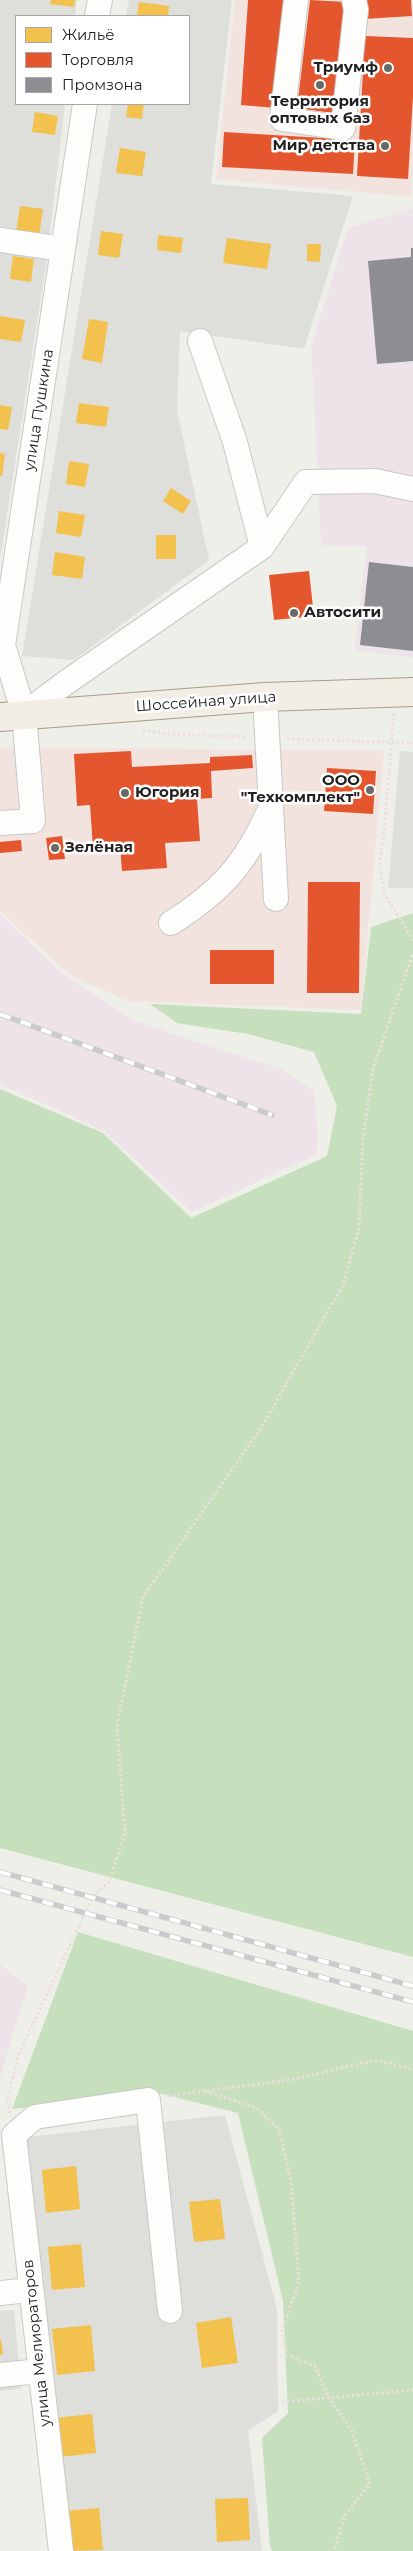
<!DOCTYPE html>
<html>
<head>
<meta charset="utf-8">
<style>
  body { margin:0 }
  #map { position:relative; width:413px; height:2551px; overflow:hidden; background:#efefea; font-family:Montserrat,sans-serif }
  canvas { display:block }
  .legend { position:absolute; left:15px; top:15px; width:175px; height:90px; box-sizing:border-box; background:#fff; border:1px solid #a6a6a6; margin:0; padding:6px 9px; list-style:none; font-size:15px; color:#212121 }
  .legend li { display:flex; align-items:center; gap:10px; height:25px }
  .legend b { width:25px; border:1px solid #a6a6a6 }
</style>
</head>
<body>
<div id="map">
<canvas width="413" height="2551"></canvas>
<ul class="legend">
<li><b style="height:14px;background:#f2c14e"></b>Жильё</li>
<li><b style="height:14px;background:#e4572e"></b>Торговля</li>
<li><b style="height:14px;background:#8d8d92"></b>Промзона</li>
</ul>
</div>
<script>
const context = document.querySelector('canvas').getContext('2d');
context.lineJoin = 'round';
function paint(path, color) {
  context.fillStyle = color;
  context.fill(path, 'evenodd');
}
function strokePath(path, color, width, dash) {
  context.strokeStyle = color;
  context.lineWidth = width;
  context.lineCap = dash ? 'butt' : 'round';
  context.setLineDash(dash || []);
  context.stroke(path);
}
function label(font, color, halo, rows, align = 'center') {
  context.font = font + ' Montserrat,sans-serif';
  context.lineWidth = 5;
  context.setLineDash([]);
  context.textBaseline = 'middle';
  context.strokeStyle = halo;
  context.fillStyle = color;
  for (const [text, x, y, turn = 0] of rows) {
    context.save();
    context.translate(x, y);
    context.rotate((+turn || 0) * Math.PI / 180);
    context.textAlign = isNaN(turn) ? turn : align;
    if (halo) context.strokeText(text, 0, 0);
    context.fillText(text, 0, 0);
    context.restore();
  }
}
const residential = new Path2D(`
  M0,0H77L75,16H16V104H65L49,241L0,234Z
  M129,0H232L211,184L353,196L304,349L180,331L177,410L209,560L74,660L22,656L112,104H189V16H126Z
  M0,246L48,253L0,560Z
  M400,751L413,752V888H388Z
  M225,2115L277,2309L278,2411L248,2431L262,2551H65L27,2137Z
  M14,2310L21,2389L0,2391V2311Z`);
const commercial = new Path2D(`
  M235,0H413V170L411,197L216,179Z
  M0,747L384,751L361,1010L128,1001L71,976L0,911Z`);
const industrial = new Path2D(`
  M413,208V658L354,650L367,547L321,545L311,346L348,228Z
  M0,914L63,974L132,1019L184,1038L279,1068L314,1091L318,1131L317,1154L192,1212L104,1131L0,1084Z
  M0,1965L28,1985L0,2078Z`);
const forest = new Path2D(`
  M413,913V1957L0,1848V1089L103,1133L191,1218L327,1156L337,1106L314,1052L248,1034L177,1023L150,1004L361,1014L371,927Z
  M78,1932L413,2031V2551H272L270,2547L262,2438L288,2413L283,2301L238,2113L154,2092L12,2109Z`);
const homes = new Path2D(`
  M51,0H75L74,7L50,4Z
  M139,2L169,6L168,16L137,15Z
  M128,104H144L142,119L126,117Z
  M35,112L58,116L55,135L32,132Z
  M120,148L146,152L142,176L116,173Z
  M20,206L43,209L39,236L16,233Z
  M101,231L123,234L119,258L98,255Z
  M158,235L183,238L181,253L157,250Z
  M227,238L271,244L267,269L223,263Z
  M307,244H321L320,262L307,261Z
  M13,256L34,259L31,282L10,279Z
  M0,316L25,320L21,342L0,339Z
  M89,319L108,322L102,363L82,359Z
  M79,403L109,407L106,427L76,423Z
  M0,405L12,407L8,430L0,429Z
  M0,453L5,454L2,476H0Z
  M69,461L89,464L85,487L66,484Z
  M171,488L191,501L183,514L163,501Z
  M59,511L85,515L81,537L56,533Z
  M156,535H176V559H156Z
  M55,552L85,557L82,579L52,575Z
  M76,2166L80,2209L46,2213L42,2170Z
  M220,2199L225,2239L194,2242L189,2202Z
  M81,2244L85,2287L52,2290L48,2247Z
  M231,2317L238,2363L202,2368L196,2323Z
  M91,2325L95,2371L57,2375L52,2329Z
  M1,2339L3,2354L0,2355V2340Z
  M92,2414L96,2453L59,2457L55,2418Z
  M248,2498L250,2540L217,2542L215,2499Z
  M99,2508L103,2550L68,2551L64,2511Z`);
const shops = new Path2D(`
  M248,0H284L276,108L241,105Z
  M310,0L346,2L333,113L297,108Z
  M363,0H411L412,16L364,19Z
  M365,36L413,38V97L408,179L357,176Z
  M224,132L355,140L353,174L222,167Z
  M309,571L314,616L274,620L269,575Z
  M131,751L132,767L210,763V757L252,755L253,768L211,771L212,798L197,799L200,841L165,843L167,868L122,871L120,845L93,847L90,805L77,806L74,754Z
  M327,768L376,771L373,814L324,811Z
  M62,836L65,859L49,860L46,838Z
  M21,840L22,851L0,853V842Z
  M308,882H360L359,993H307Z
  M210,950H274V984H210Z`);
const industry = new Path2D(`
  M411,248H413V361L377,364L368,261L411,257Z
  M369,562L413,567V651L360,645Z`);
const path = new Path2D(`
  M394,713L384,832L379,867L385,895L413,940
  M143,730L168,734L248,737
  M287,739L413,743
  M205,2091L257,2108L279,2129L291,2181L299,2282L282,2330L287,2355L315,2366L329,2398L351,2429L370,2484L345,2515L334,2551
  M168,2096L295,2079L376,2060L413,2069
  M10,2113L7,2102L18,2056L93,1896L109,1882L125,1832L117,1726L143,1597L261,1428L343,1285L359,1228L363,1139L373,1069L413,953
  M282,2402L413,2390`);
const minor = new Path2D(`
  M296,0L282,119L343,128L356,10L354,0
  M97,16L100,0
  M0,240L63,249
  M200,341L235,442L262,547
  M265,697L276,899
  M24,714L64,684L262,547L306,482L375,481L413,489
  M0,823L33,821L24,714L3,645L85,104
  M171,923C221,891 244,866 269,811
  M0,2293L30,2290
  M0,2375L39,2371
  M61,2551L14,2135L35,2117L148,2100L170,2311`);
const major = new Path2D(`
  M0,717L265,697L413,692`);
const rail = new Path2D(`
  M0,1014L272,1115
  M0,1872L413,1986
  M0,1890L413,2002`);
const markers = [
  [388,68,5,"#696967"],
  [320,85,5,"#696967"],
  [385,146,5,"#696967"],
  [294,613,5,"#696967"],
  [370,790,5,"#696967"],
  [125,793,5,"#696967"],
  [55,848,5,"#696967"]
];
const poiNames = [
  ["Триумф",378,68],
  ["Территория",320,102,"center"],
  ["оптовых баз",320,119,"center"],
  ["Мир детства",375,146],
  ["Автосити",304,613,"left"],
  ["ООО",360,781],
  ["\"Техкомплект\"",360,798],
  ["Югория",135,793,"left"],
  ["Зелёная",65,848,"left"]
];
const streetNames = [
  ["улица Пушкина",39,410,-81],
  ["Шоссейная улица",206,702,-4],
  ["улица Мелиораторов",37,2343,-96]
];
paint(residential, '#dededb');
paint(commercial, '#f2e3df');
paint(industrial, '#ede3e8');
paint(forest, '#c6e0bd');
paint(homes, '#f2c14e');
paint(shops, '#e4572e');
paint(industry, '#8d8d92');
strokePath(minor, '#c8c8c6', 26);
strokePath(major, '#a69f85', 30);
strokePath(path, '#ecdeda', 3, [2.5, 2.5]);
strokePath(minor, '#fdfdfc', 24);
strokePath(major, '#f2eee6', 28);
strokePath(rail, '#cbcbcb', 5.5);
strokePath(rail, '#fff', 4, [11]);
for (const [x, y, r, color] of markers) {
  const dot = new Path2D();
  dot.arc(x, y, r, 0, 2 * Math.PI);
  context.fillStyle = color;
  context.fill(dot);
  strokePath(dot, '#fff', 2);
}
label('bold 15px', '#212121', '#fff', poiNames, 'right');
label('15px', '#212121', '#fff', streetNames);
</script>
</body>
</html>
